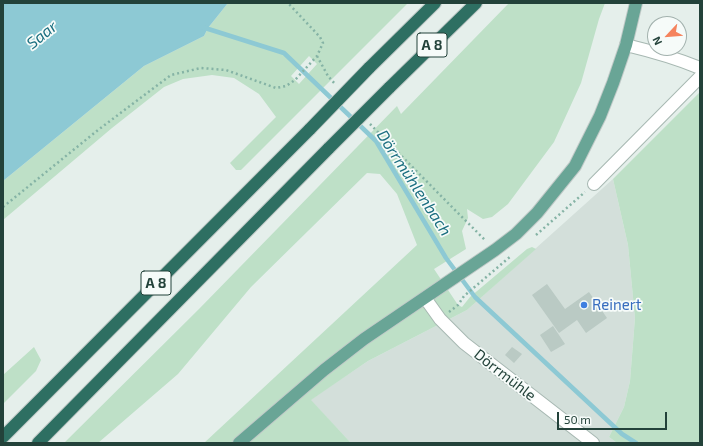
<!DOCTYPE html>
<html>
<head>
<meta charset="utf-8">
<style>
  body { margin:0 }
  #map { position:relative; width:703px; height:446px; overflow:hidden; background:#e5efeb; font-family:"Exo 2",sans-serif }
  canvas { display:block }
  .frame { position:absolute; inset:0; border:4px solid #23423a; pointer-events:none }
  .north { position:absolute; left:647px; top:16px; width:40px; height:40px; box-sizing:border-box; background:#f6fbf9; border:1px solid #a2b1ad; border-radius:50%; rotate:244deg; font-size:11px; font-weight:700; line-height:16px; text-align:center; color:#23423a }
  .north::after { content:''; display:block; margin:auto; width:14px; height:18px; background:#f5835d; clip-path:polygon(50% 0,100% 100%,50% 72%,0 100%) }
  .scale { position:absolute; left:557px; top:412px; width:110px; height:18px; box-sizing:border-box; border:2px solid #23423a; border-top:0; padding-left:5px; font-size:12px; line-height:14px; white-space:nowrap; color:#23423a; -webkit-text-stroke:3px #f6fbf9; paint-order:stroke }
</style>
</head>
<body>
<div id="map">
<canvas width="703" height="446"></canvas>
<div class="frame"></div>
<div class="north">N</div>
<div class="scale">50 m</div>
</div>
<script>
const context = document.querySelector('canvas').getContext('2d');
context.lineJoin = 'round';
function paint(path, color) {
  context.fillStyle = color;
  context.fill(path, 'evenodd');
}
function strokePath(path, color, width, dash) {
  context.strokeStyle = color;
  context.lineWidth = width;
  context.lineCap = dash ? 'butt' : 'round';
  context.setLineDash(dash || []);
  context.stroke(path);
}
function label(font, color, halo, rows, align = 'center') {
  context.font = font + ' "Exo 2",sans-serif';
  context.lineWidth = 3.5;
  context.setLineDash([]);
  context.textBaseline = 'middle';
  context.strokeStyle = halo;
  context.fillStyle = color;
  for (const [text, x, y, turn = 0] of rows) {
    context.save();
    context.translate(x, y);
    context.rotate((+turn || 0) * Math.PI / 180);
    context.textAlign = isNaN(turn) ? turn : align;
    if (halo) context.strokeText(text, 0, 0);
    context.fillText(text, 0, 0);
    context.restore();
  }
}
const built = new Path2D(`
  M613,179L628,245L635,318L630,381L624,407L609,437L617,443H351L310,400L368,361L467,310Z`);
const green = new Path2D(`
  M228,3H408L241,170H236L230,163L276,117L259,94L234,78L212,75L183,79L164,87L112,128L3,220V181L144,66L204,36L208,28ZM309,56L317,64L299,84L291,76Z
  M509,3H605L599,19L581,83L554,142L508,204L492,217L483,219L467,209L468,218L462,231L466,249L434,269L458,305L462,307L470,297L527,249L532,247L536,249L467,310L368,361L311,400L351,443H204L417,245L397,194L380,174L367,173L251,287L178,374L98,443H64L199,309L397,106L401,114Z
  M700,92V443H617L609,437L624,407L630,381L635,318L628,245L613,179Z
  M34,347L41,360L36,371L3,404V375Z`);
const water = new Path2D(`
  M3,3H228L208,28L204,36L144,66L3,181Z`);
const stream = new Path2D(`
  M202,27L284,53L376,141L446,258L475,297L622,434L636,443`);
const building = new Path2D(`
  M547,284L565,309L589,292L607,318L586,333L577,320L559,333L532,295Z
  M553,326L565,344L551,352L540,335Z
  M512,347L522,354L514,363L505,355Z`);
const path = new Path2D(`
  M317,56L328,76L335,84
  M370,124L448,203L486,241
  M3,207L98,130L171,75L201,68L226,70L276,88L286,86L295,80L317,56L323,43L320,37L288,3
  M536,235L585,192
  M449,312L458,305L464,296L511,256`);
const minor = new Path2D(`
  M626,45C651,51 676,58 700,68
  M594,184L700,77
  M425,298L440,319L464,343L593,443`);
const major = new Path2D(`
  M239,443L324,370L364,339L495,250L516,234L537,213L575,166L600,116L613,83L626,45L636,3`);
const highway = new Path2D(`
  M369,68L435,3
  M389,88L476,3
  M3,437L310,129
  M38,443L329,148`);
const highwayBridge = new Path2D(`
  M310,129L369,68
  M329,148L389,88`);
const markers = [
  [584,305,4,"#3f7fe0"]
];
const shields = [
  [432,45,30],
  [156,283,30]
];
const shieldNames = [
  ["A 8",432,45],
  ["A 8",156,283]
];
const shopNames = [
  ["Reinert",592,305]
];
const streetNames = [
  ["Dörrmühle",505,375,38]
];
const waterNames = [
  ["Saar",42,35,-39],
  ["Dörrmühlenbach",414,183,57]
];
paint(built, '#d3dfda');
paint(green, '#bee0c7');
paint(water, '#8dc9d4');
strokePath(stream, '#8dc9d4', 4.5);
paint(building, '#bacac4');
strokePath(minor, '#a7b8b2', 14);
strokePath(major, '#c1cac8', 14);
strokePath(highway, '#c1cac8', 14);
strokePath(path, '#85b3a5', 2.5, [2, 3]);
strokePath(minor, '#fff', 12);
strokePath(major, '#69a596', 12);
strokePath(highway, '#2e6f62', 12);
strokePath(highwayBridge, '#c1cac8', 14, []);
strokePath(highwayBridge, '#2e6f62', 12);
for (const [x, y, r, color] of markers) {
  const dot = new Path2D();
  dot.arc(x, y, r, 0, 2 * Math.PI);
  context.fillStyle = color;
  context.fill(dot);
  strokePath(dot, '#f6fbf9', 1.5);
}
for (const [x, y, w] of shields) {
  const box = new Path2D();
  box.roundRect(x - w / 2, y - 12, w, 24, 3);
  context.fillStyle = '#f6fbf9';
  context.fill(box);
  strokePath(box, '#23423a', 1);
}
label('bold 14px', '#23423a', null, shieldNames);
label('15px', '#366cbe', '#f6fbf9', shopNames, 'left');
label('15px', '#23423a', '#f6fbf9', streetNames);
label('italic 16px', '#1b6f80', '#f6fbf9', waterNames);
</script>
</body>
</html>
